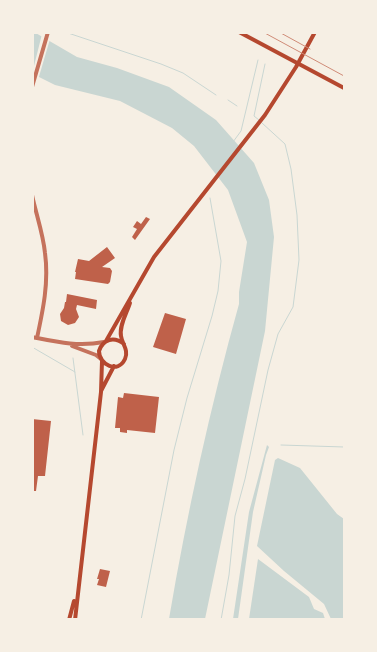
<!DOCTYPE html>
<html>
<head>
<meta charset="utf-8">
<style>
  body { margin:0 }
  #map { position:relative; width:377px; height:652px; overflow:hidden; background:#f6efe4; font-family:Bitter,serif }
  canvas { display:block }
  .frame { position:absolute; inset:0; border:34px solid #f6efe4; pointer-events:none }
</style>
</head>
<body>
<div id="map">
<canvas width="377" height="652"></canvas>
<div class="frame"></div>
</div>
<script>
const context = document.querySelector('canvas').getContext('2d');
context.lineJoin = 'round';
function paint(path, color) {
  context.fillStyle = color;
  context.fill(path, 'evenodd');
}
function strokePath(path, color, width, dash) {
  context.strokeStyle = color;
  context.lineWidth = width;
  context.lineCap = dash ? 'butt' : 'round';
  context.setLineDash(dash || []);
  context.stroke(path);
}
const water = new Path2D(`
  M34,32L77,57L117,68L169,87L216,120L254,163L269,200L274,237L265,331L205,619H169C187,513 210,408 239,304V292L247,242L228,190L194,146L172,128L120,101L55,85L33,74L32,33Z
  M267,445L269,447L266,455L253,512L238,619H233L249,512Z
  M278,458L300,468L337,514L344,519V619H331L324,604L284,571L257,546L275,460Z
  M258,559L309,597L314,609L323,613L325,619H249Z`);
const pier = new Path2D(`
  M42,34L50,39L38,80L32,77L33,70Z`);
const stream = new Path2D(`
  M65,32L161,64L183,73L216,95
  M228,100L237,106
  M259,120L254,116L265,64
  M233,142L241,131L258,60
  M32,347L75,372
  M73,358L83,435
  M281,445L344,447
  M141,620L174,450L187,398L212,316L218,291L221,261L210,198
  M221,620L229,575L235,516L245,479L268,370L278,334L293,307L299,260L297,215L291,169L285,144L262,123`);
const building = new Path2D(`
  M146,217L150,219L135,240L132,237L137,229L133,227L137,221L141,224Z
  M107,247L115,258L102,267L110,268L112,271L110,282L108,284L75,279L76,272H75L78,259L89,261Z
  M67,294L97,300L96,309L77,305L76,309L79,317L75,323L68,325L61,321L60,314L64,308L65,302H66Z
  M165,313L186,319L176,354L153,347Z
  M124,393L159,397L155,433L127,430V433L120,432V428H115L118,397L123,398Z
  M32,419L51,421L45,476H38L36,491H32Z
  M100,569L110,571L106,587L97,585L99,579H97Z`);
const tertiary = new Path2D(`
  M32,87L48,32
  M32,195C36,214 43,233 45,253C49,282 43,310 37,338
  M32,337C57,342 78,347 104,342
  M72,346L96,355L101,359`);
const secondary = new Path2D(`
  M239,32L344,88
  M106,341L154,257L265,115L296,67L315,32
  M124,344C114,336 103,339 99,351C99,365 118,374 125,359C129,350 122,344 121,336C119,325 127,313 130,303
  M101,391L114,366
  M69,620L74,601
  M75,620L101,392L102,361`);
const rail = new Path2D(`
  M263,32L344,76
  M279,32L310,49`);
paint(water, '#c9d6d2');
paint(pier, '#f6efe4');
strokePath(stream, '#c9d6d2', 1);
paint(building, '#bf614a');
strokePath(tertiary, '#c5725c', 4);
strokePath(secondary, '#b5482f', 4);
strokePath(rail, '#cf8b77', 1);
</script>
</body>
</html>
